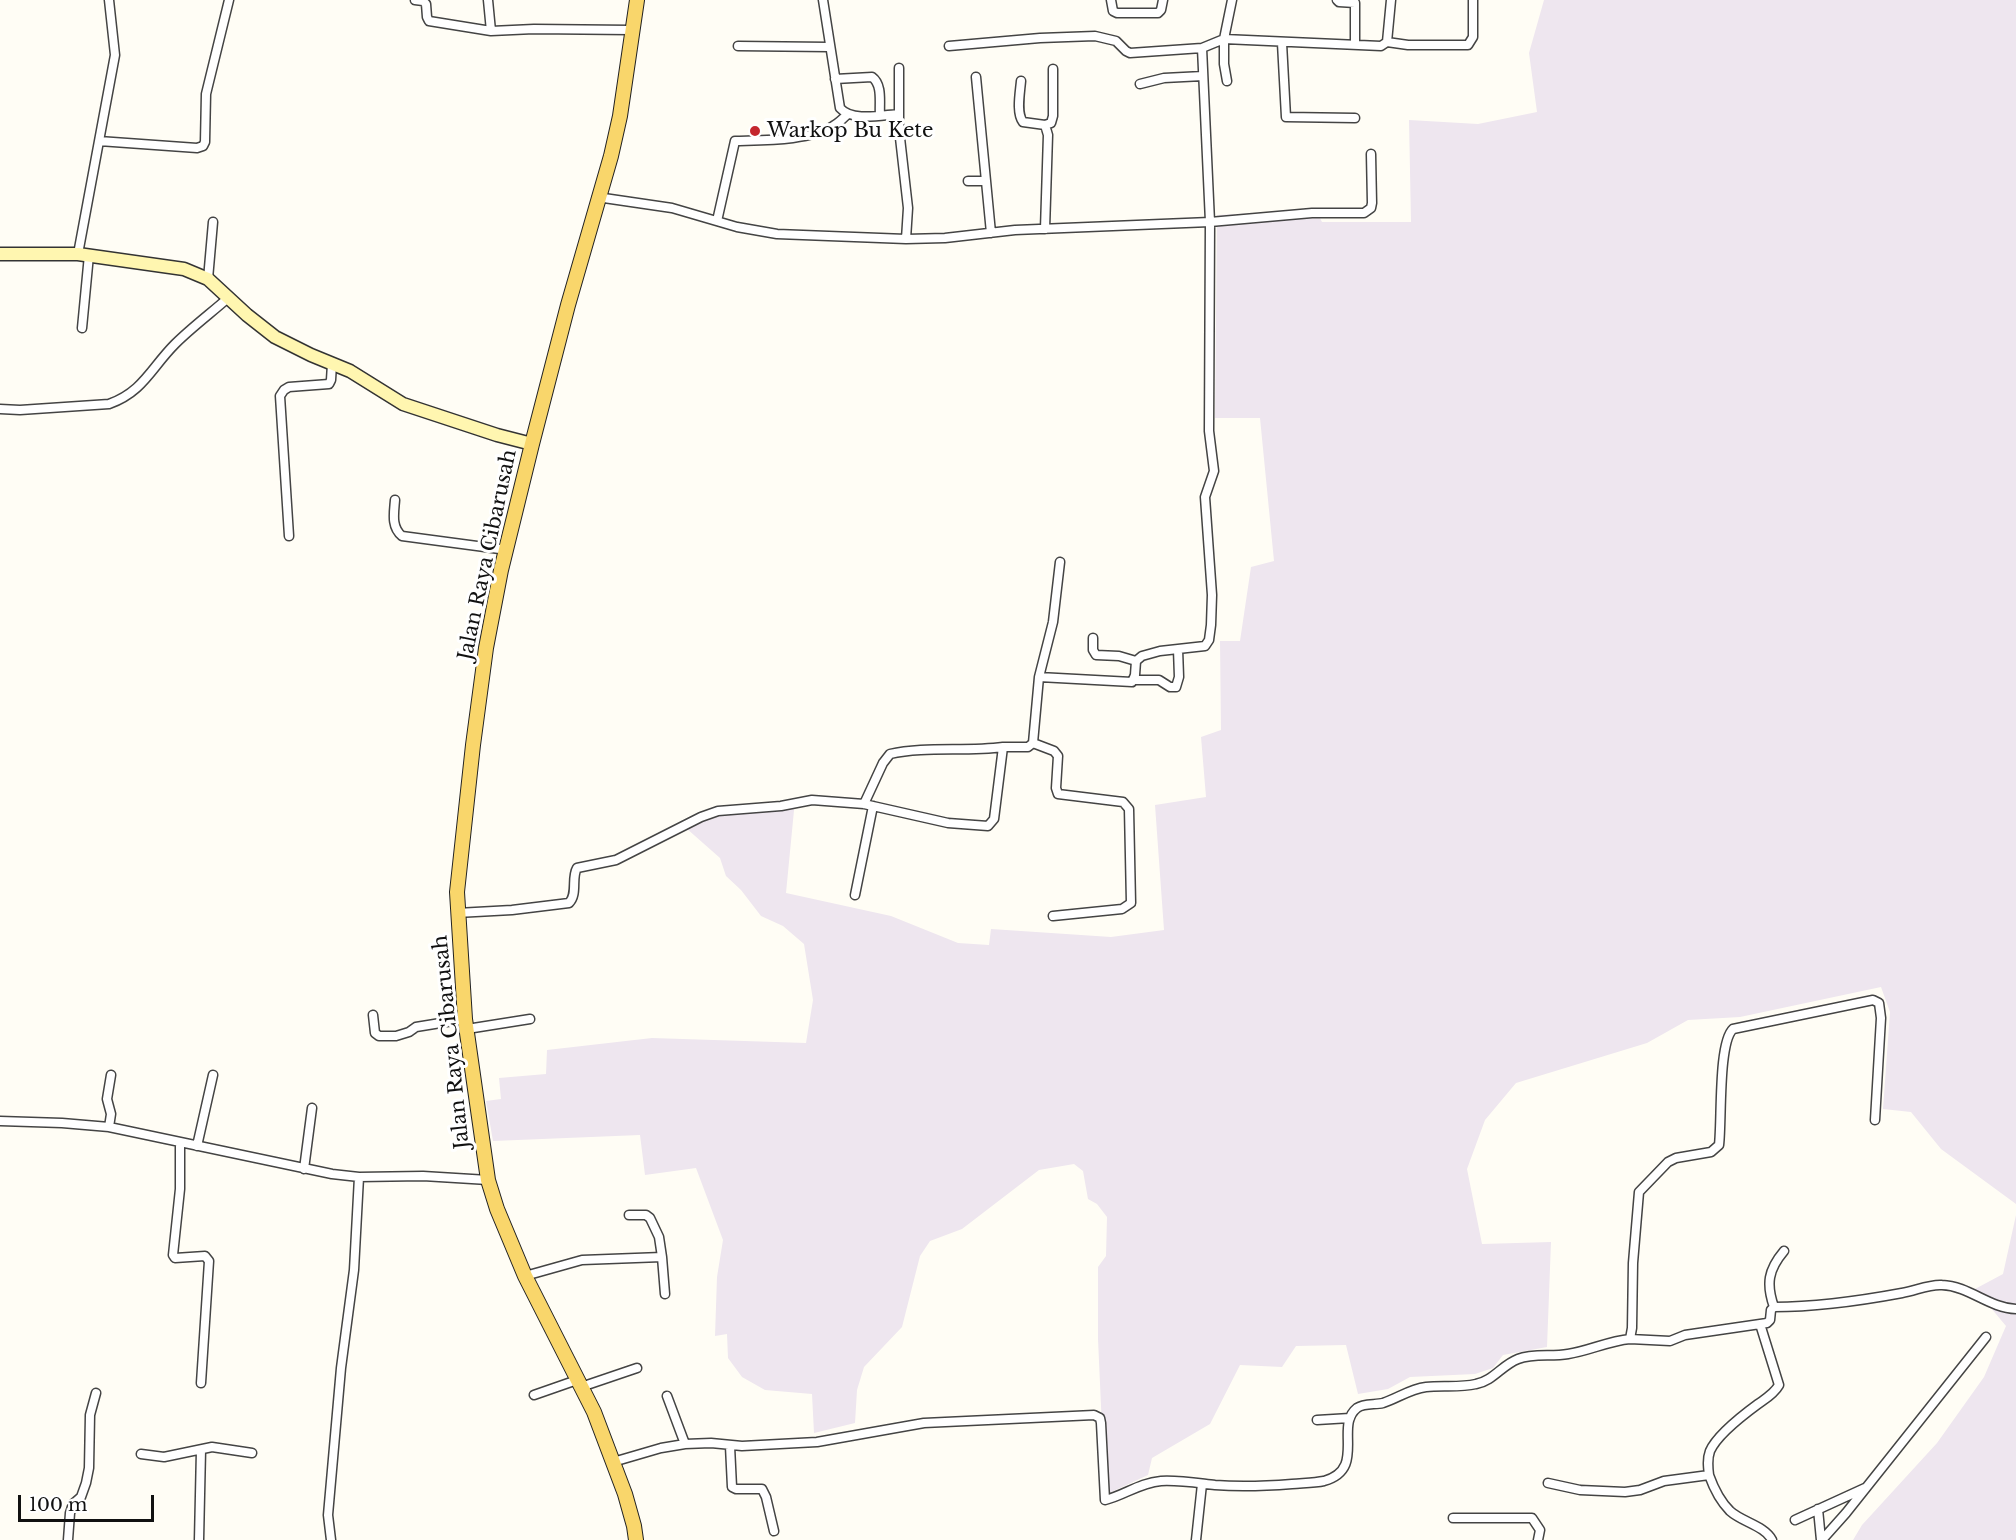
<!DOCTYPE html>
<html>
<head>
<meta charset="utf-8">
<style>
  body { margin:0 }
  #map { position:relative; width:2016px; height:1540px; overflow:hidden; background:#fffdf5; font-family:"Libre Baskerville",serif }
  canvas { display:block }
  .scale { position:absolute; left:18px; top:1495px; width:136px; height:27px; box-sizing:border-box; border:3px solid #111; border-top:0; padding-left:8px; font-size:18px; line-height:21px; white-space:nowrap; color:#111; -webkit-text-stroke:4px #fff; paint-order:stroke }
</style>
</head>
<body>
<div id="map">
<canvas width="2016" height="1540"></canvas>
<div class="scale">100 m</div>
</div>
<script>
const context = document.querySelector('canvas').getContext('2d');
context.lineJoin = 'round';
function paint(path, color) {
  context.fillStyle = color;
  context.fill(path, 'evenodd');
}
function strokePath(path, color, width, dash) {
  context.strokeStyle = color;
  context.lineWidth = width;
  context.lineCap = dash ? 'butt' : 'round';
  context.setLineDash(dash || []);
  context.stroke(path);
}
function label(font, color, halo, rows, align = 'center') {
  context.font = font + ' "Libre Baskerville",serif';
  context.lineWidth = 6;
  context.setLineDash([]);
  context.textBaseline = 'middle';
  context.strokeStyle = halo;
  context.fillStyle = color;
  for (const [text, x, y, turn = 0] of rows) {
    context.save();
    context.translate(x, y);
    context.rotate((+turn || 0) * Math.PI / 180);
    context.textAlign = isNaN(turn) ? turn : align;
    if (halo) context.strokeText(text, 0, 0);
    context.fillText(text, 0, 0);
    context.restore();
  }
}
const industrial = new Path2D(`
  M1544,0H2016V1204L1941,1149L1911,1112L1883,1109L1890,1012L1881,987L1740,1017L1688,1020L1647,1043L1516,1083L1485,1120L1467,1169L1482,1244L1551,1242L1547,1347L1503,1355L1493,1368L1475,1374L1410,1377L1388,1389L1358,1394L1346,1345L1296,1346L1282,1367L1240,1365L1210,1424L1152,1458L1148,1475L1105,1495L1098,1339V1267L1106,1256L1107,1217L1097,1204L1088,1199L1083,1171L1074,1164L1039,1170L962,1229L930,1241L920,1256L902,1327L864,1367L857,1390L855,1423L814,1433L812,1394L765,1390L742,1377L728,1358L727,1334L715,1336L717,1277L723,1240L696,1168L645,1175L640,1135L493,1141L486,1101L501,1099L499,1078L546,1074L547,1050L652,1038L806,1043L813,1000L804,944L783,926L761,916L741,890L726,876L720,858L686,828L722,809L795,800L786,893L891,916L958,943L989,945L991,929L1111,937L1164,930L1155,805L1206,797L1201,737L1221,730L1220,641H1240L1251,567L1274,561L1260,418H1215L1217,215L1316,210L1322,222H1411L1409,120L1478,124L1537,112L1529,53Z
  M2016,1215V1540H1853L1862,1525L1937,1443L1984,1377L2006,1326L1975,1289L2003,1274Z`);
const street = new Path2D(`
  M415,0L423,1L426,4L427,17L429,21L491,31L534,29L631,30
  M488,0L491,31
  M823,0L840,108C852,122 882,115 899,114
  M1111,0L1113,11L1117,13H1158L1161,10L1163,0
  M1337,0L1339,2L1355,3V45
  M1387,42L1408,45H1468L1473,37V0
  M1282,43L1286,117L1355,118
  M738,46L829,47
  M949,46L1040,38L1095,36L1116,41L1126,51L1130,53L1202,48
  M899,68V129L908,208L906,239
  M976,77L986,181
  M835,79L872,77C883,85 879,103 880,115
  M1021,81C1020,93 1016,113 1023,122L1045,125L1048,135L1045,229
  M1227,81L1224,64V39L1381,46L1387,42L1391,0
  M1140,84L1164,78L1203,76
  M1045,125L1051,123L1053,116V69
  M99,141L197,148L203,146L205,142L206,94L229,0
  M968,181H986L991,233
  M597,197L672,208L737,227L777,234L906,239L945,238L1015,230L1210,222L1312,213H1364L1371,208L1372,203L1371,154
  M717,221L735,141C762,140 810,141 833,126C839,123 843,118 848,114
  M78,254L115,55L109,0
  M208,279L213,222
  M82,328L89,255
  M0,409L20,410L109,404C143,392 151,368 175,344C191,328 211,313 228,298
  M395,500C394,513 391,527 402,536L507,550
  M289,536L280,396L284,390L289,387L329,384L331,380L332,364
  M1093,638V650L1096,655L1119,656L1136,661
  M1039,677L1053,622L1060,562
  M1134,680H1159L1170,687H1176L1179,677L1178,649
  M1033,743L1054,751L1058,756L1056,788L1058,794L1123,802L1129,809L1131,903L1122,909L1053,916
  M864,804L883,763L890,754C925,746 966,752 1003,747
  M855,895L873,806
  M457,913L512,910L569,903C578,894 571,878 577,868L616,860L701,817L718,811L781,806L812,800L864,804L948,823L988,826L994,819L1003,747H1028L1033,743L1039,677L1132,682L1135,675L1136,661L1142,656L1160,651L1205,646L1209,640L1211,625L1212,595L1205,497L1214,471L1209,431L1210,222L1202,48L1224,39L1232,0
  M373,1015L375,1033L379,1036H396L409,1032L416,1027L465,1019
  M467,1029L530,1019
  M0,1121L62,1123L109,1127L332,1174L359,1177L423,1176L488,1180
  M109,1127L111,1114L107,1099L111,1075
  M180,1143V1189L173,1255L175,1258L205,1256L209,1261L201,1383
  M197,1146L213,1075
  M304,1169L312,1108
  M629,1215H646L650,1218L659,1237L662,1257
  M525,1276L582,1260L662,1257L665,1294
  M1774,1307C1766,1284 1768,1270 1784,1251
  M1630,1339L1670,1341L1685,1335L1767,1323L1770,1320L1771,1310L1774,1307C1817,1307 1859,1301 1902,1293C1915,1291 1929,1284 1942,1285C1969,1286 1989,1308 2016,1309
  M581,1387L637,1368
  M534,1395L577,1380
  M667,1396L685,1444
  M1317,1420L1350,1418
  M730,1446L732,1487L736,1489H762L766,1497L774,1531
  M141,1454L164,1457L212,1447L252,1453
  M613,1462L661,1448L685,1444L711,1443L742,1446L817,1442L924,1423L1094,1415L1100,1418L1101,1423L1105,1500C1125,1495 1139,1483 1161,1481C1179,1480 1197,1483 1215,1485C1241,1487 1266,1486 1292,1484C1303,1483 1314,1483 1324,1481C1367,1469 1334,1426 1357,1408C1364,1403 1375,1405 1383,1403C1398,1398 1410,1389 1426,1387C1442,1385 1459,1388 1476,1384C1493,1381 1502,1365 1518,1359C1533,1353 1552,1357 1568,1354C1589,1351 1608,1341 1630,1339L1632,1328L1633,1263L1639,1192L1668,1162L1676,1158L1711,1152L1719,1145C1722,1121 1718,1043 1733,1029L1873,1000L1879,1003L1881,1018L1875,1120
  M1709,1475C1714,1489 1720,1501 1730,1511C1742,1522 1765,1526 1772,1540
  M1548,1483L1580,1490L1625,1492L1640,1490L1664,1481L1709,1475C1708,1467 1707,1459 1710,1451C1717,1435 1743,1415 1758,1404C1765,1399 1774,1394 1779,1385L1760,1324
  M1818,1509L1821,1540
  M1453,1518H1532L1540,1530L1538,1540
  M1795,1520L1865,1488
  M68,1540L70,1513L73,1504L81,1497L86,1483L89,1468L90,1415L96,1393
  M199,1540L201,1450
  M331,1540L328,1515L341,1368L354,1270L359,1177
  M1196,1540L1202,1484
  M1822,1540L1846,1513L1986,1337`);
const secondary = new Path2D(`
  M0,254H78L184,269L208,279L247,315L275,337L311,355L350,371L403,404L497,435L532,444`);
const primary = new Path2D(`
  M636,1540L634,1526L625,1494L594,1412L525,1276L497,1209L488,1180L465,1019L457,892L473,745L486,648L501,570L532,444L568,305L611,156L620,116L637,0`);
const markers = [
  [755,131,6,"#c4262e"]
];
const poiNames = [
  ["Warkop Bu Kete",767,131]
];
const streetNames = [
  ["Jalan Raya Cibarusah",488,555,-78],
  ["Jalan Raya Cibarusah",452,1042,-96]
];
paint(industrial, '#eee6ef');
strokePath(street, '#444', 11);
strokePath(secondary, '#333', 15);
strokePath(primary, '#222', 16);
strokePath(street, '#fff', 8);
strokePath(secondary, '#fff6b0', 12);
strokePath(primary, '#f9d66b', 14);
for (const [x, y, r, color] of markers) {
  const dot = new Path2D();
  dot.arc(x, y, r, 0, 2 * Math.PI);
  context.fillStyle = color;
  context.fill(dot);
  strokePath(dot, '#fff', 2);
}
label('20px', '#111', '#fff', poiNames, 'left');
label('20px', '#111', '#fff', streetNames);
</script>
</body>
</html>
